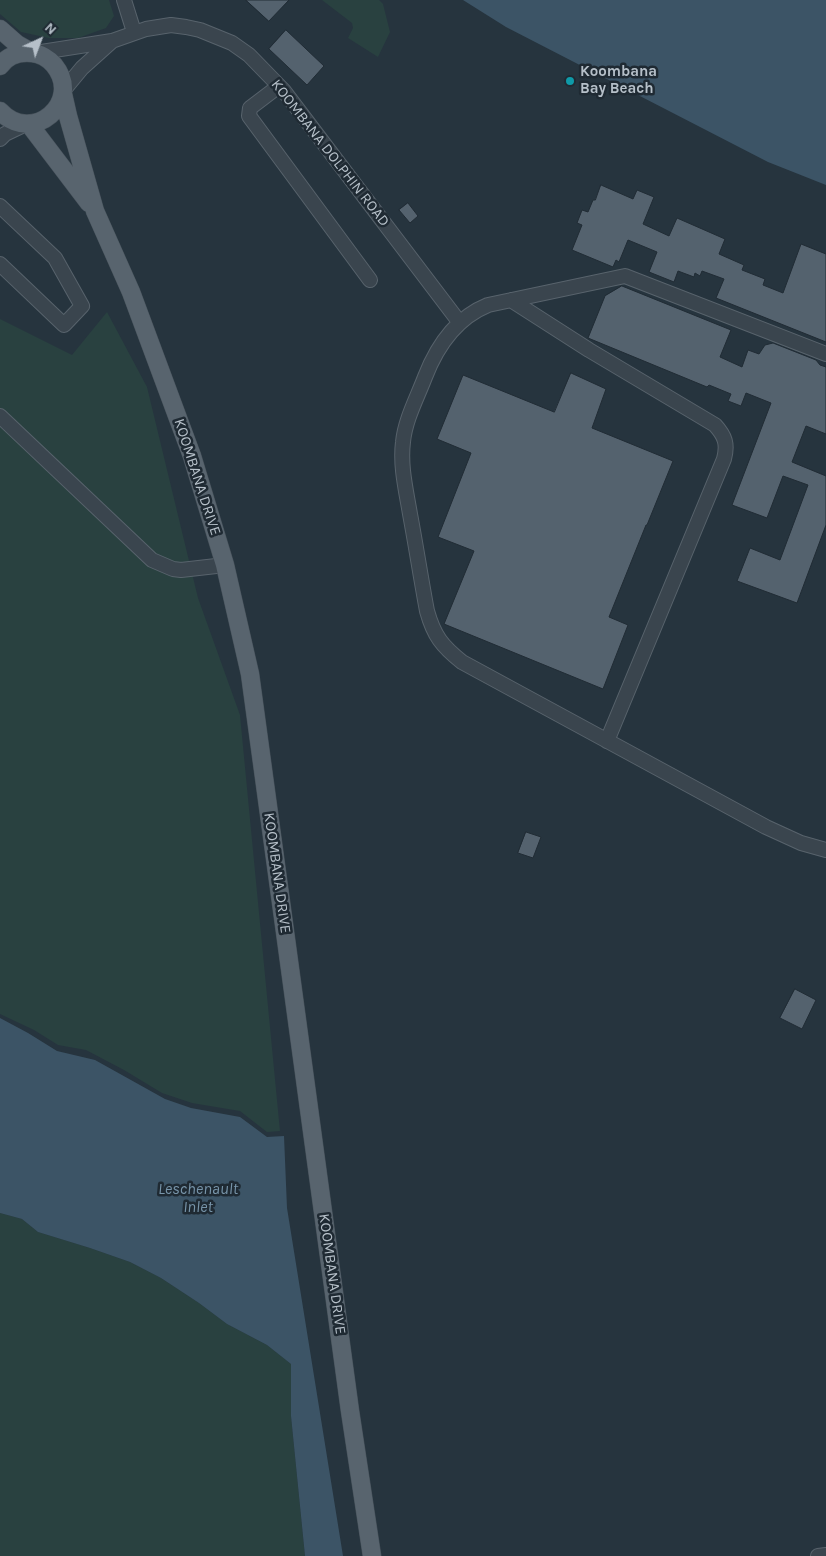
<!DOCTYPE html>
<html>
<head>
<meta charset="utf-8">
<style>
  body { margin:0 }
  #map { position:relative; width:826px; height:1556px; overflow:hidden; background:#26343e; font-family:Karla,sans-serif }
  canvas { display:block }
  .north { position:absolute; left:15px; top:15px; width:50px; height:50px; -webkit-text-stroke:4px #1f2a33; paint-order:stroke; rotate:43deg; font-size:14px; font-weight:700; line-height:20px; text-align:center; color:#b6c0c9 }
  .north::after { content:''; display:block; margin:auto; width:18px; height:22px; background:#b6c0c9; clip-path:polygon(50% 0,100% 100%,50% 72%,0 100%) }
</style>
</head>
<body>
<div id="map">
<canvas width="826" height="1556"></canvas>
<div class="north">N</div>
</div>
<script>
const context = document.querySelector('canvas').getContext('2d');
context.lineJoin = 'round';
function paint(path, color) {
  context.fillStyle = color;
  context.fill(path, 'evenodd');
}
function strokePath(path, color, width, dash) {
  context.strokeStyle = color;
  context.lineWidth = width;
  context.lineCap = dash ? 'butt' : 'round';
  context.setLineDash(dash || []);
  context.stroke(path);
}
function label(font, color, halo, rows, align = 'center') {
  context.font = font + ' Karla,sans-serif';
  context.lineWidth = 5;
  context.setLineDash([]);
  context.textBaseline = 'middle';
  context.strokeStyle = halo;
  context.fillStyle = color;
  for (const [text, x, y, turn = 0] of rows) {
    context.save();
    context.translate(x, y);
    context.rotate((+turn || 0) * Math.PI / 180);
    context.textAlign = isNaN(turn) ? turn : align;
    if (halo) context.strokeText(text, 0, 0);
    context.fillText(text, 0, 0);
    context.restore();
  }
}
const green = new Path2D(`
  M0,0H109L114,16L106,28L78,38H49L21,32L0,14Z
  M322,0H379L383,4L390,32L378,57L348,38L353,28L352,23Z
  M107,312L147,387L198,598L240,715L280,1131L267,1132L240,1111L192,1103L162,1093L124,1070L86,1050L58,1045L34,1030L0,1014V319L72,355Z
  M0,1213L22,1219L38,1232L90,1248L130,1262L161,1278L199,1303L227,1324L267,1345L291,1364V1416L305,1556H0Z`);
const water = new Path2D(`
  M463,0H826V185L768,162L506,27Z
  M0,1018L28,1033L57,1051L95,1060L165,1099L191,1108L240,1117L267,1137L284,1136L287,1208L343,1556H305L291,1416V1364L267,1345L227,1324L199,1303L161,1278L130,1262L90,1248L38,1232L22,1219L0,1213Z`);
const building = new Path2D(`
  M246,0H289L269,21Z
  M286,30L324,66L307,85L269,49Z
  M601,185L633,199L637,190L654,197L643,224L669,236L677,218L725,239L719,254L744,265L742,270L765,279L763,285L783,293L801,244L826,254V342L716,298L724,279L702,271L700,276L695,273L694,277L678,271L674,282L649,272L657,252L628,240L619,262L616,260L613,267L572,250L582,225L577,223L582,210L588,212L593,200H595Z
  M408,203L418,216L410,223L399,210Z
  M622,286L731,330L720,357L742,367L748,350L759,354L765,345L773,343L816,360L820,365L826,367V434L806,426L792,462L826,476V525L797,603L737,581L750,548L780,560L808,485L783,476L767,518L732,505L771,403L746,393L741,406L728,401L731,394L709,385L707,387L588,338L605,296Z
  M571,373L606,389L592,428L673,461L647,525H646L609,617L628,625L603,689L444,624L474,551L438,537L471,453L437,439L463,375L554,412Z
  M526,832L541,837L533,858L518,853Z
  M795,989L816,1000L802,1029L780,1018Z`);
const minor = new Path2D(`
  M124,0L134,32
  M35,53L112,41L146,29L171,25L186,27L200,30L232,43L249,55L284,91L460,323
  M279,86L250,108L249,116L370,280
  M63,91L82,68L111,42
  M0,139L5,134L26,124
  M0,206L55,258L82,306L64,325L0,264
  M511,300L589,350L715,425C725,436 728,444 724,459L607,741
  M826,354L625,276L488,305C456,318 437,346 425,377C417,398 405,420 403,442C400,466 406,490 410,514C416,546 421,579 427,611C434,636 442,646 462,662L766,827L801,843L826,850
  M0,416L152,560L173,569L181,570L225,565
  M818,1556L826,1555`);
const major = new Path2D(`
  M0,29L17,44L33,53
  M0,66C7,56 19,52 31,53C40,53 49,59 54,65C84,102 32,146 0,111
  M63,94L68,116L95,211L131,292L192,456L225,565L250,674L350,1411L372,1556
  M29,124L89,203`);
const markers = [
  [570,81,5,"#0f9aa8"]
];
const poiNames = [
  ["Koombana",580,72],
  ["Bay Beach",580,89]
];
const streetNames = [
  ["KOOMBANA DOLPHIN ROAD",330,153,52],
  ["KOOMBANA DRIVE",197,477,72],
  ["KOOMBANA DRIVE",277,873,82],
  ["KOOMBANA DRIVE",332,1274,82]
];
const waterNames = [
  ["Leschenault",198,1189],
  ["Inlet",198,1207]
];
paint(green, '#294140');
paint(water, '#3c5466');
paint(building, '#54626e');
strokePath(building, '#212c35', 1);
strokePath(minor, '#58636c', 16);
strokePath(major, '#46515a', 19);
strokePath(minor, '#3a454e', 14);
strokePath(major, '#58646e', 18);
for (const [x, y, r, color] of markers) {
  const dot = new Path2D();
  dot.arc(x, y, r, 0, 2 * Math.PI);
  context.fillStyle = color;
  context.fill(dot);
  strokePath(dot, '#1f2a33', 2);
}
label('bold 15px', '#b6c0c9', '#1f2a33', poiNames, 'left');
label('15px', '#b6c0c9', '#1f2a33', streetNames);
label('italic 16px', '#7895aa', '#1f2a33', waterNames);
</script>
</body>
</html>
